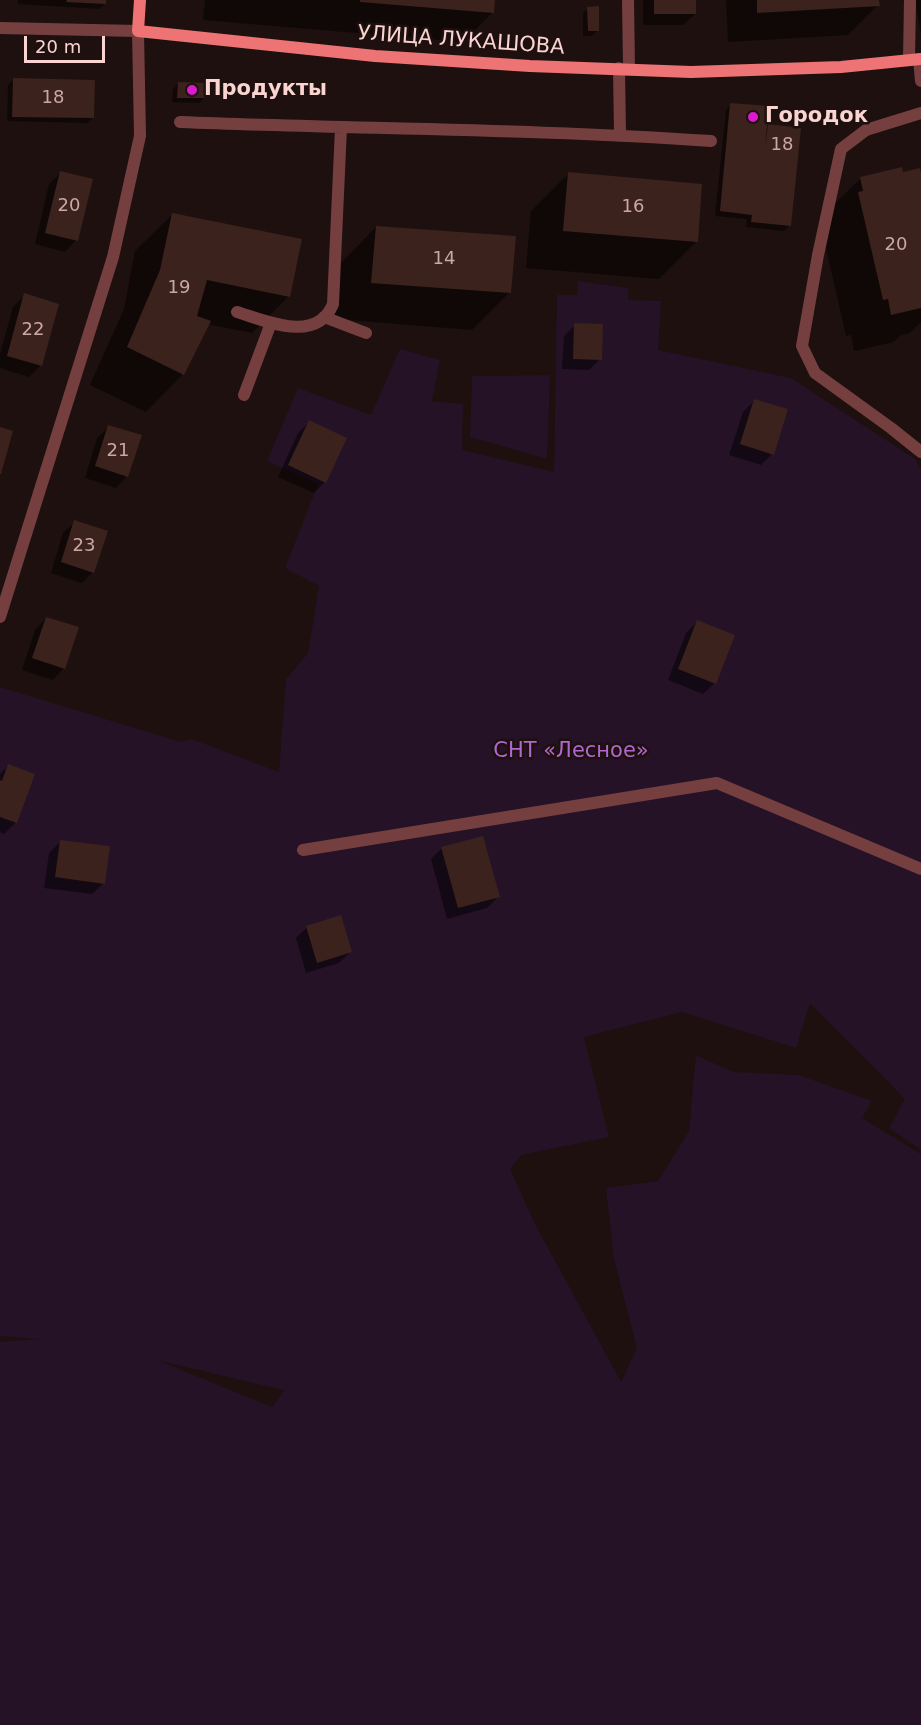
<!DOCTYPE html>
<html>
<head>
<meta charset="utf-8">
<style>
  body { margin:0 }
  #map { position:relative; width:921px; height:1725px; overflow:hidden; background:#1d100e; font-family:"DejaVu Sans",sans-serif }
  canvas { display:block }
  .scale { position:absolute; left:24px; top:36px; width:81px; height:27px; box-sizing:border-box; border:3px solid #f9d4d0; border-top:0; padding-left:8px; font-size:18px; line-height:21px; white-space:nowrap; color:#f9d4d0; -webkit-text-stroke:4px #1d100e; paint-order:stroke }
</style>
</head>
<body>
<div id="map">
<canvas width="921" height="1725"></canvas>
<div class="scale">20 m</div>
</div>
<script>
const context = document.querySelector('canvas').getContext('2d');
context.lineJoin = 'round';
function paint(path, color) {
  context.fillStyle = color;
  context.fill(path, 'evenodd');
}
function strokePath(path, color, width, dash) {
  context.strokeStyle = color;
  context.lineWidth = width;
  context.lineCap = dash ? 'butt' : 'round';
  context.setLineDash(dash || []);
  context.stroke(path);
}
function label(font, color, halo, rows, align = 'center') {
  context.font = font + ' "DejaVu Sans",sans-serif';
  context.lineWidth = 5;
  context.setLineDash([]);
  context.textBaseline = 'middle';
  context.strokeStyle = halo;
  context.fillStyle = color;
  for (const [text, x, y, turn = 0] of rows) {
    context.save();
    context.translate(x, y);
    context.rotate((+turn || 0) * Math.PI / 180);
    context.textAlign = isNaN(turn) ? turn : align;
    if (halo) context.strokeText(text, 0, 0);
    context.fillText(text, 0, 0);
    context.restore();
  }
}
const green = new Path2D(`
  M578,281L628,288V300L661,301L658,350L791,378L915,459L921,470V1150L889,1128L905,1099L810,1003L796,1048L682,1012L584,1037L609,1137L521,1155L510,1169L535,1224L621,1382L637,1348L614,1259L606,1188L658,1181L689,1131L696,1055L733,1072L799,1075L872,1101L862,1118L921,1154V1725H0V1342L38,1339L0,1336V687L181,742L192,739L279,772L286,679L308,653L319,586L285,568L318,484L267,461L298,388L371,415L400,349L440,360L432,401L463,404L462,450L554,472L557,295H577ZM157,1360L283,1390L284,1391L272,1407Z
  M550,375L547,459L470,437L472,376Z`);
const shadow = new Path2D(`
  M18,0H105V4L99,9L18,4Z
  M205,0H494L493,12L463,42L203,20Z
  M643,0H695V14L683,25H643Z
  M726,0H878V5L848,35L728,42Z
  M915,0H921V35Z
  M588,8L598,30L592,36H583V13Z
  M13,80L93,118L87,123L7,121L8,85Z
  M179,83L204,98L199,103L172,102L173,89Z
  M731,104L765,129L769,126L790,225L784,231L746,227L747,219L715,216L726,110Z
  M60,173L76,240L65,252L35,244L49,184Z
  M568,174L696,242L659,279L526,268L531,211Z
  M902,174L921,180V322L910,333L901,335L894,342L854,351L851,335L846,336L822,231L823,215L861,178Z
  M173,214L289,296L252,333L207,324L183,374L146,412L90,385L124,309L135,251Z
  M376,227L510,292L472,330L335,319L339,265Z
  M25,295L41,365L29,377L0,368V354L13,307Z
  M575,325L600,359L589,370L562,369L564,336Z
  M754,401L772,454L761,465L729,455L743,412Z
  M309,422L325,482L314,493L278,477L298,433Z
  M109,427L127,476L116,488L85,478L97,438Z
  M75,522L93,572L82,583L51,573L63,533Z
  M46,618L64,668L53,680L22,670L35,630Z
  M697,622L715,683L703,694L668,680L686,633Z
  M8,766L16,822L4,834L0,832V774Z
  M60,842L104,883L92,894L44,888L49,853Z
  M442,848L498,897L487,908L447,919L431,859Z
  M307,927L350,952L339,963L306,973L296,938Z`);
const building = new Path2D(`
  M67,0H106V4L66,2Z
  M360,0H495L494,13L360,2Z
  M654,0H696V14H654Z
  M757,0H879L880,6L757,13Z
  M599,6V31H588L587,7Z
  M13,78L95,80L94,118L12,117Z
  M178,82L206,83L205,98H177Z
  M730,103L769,106L765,147L768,124L801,128L791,226L751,222L752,215L720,211Z
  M902,167L903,172L920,168L921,173V308L891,315L888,299L883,300L858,192L863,191L860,177Z
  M60,171L93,179L78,241L45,233Z
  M568,172L702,184L698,242L563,231Z
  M172,213L302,239L290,297L207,280L197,316L211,321L184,375L127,347L160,270Z
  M376,226L516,236L511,293L371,283Z
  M24,293L59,304L42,366L7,356Z
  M574,323L603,324L602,360L573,359Z
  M754,399L788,409L774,455L740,444Z
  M309,420L347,438L326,483L288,465Z
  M108,425L142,435L128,477L95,466Z
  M0,427L13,431L1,474H0Z
  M74,520L108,531L94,573L61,562Z
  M46,617L79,627L65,669L32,658Z
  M697,620L735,635L716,684L678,669Z
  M8,764L35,774L17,823L0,817V780L2,781Z
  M483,836L500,897L458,908L441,847Z
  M60,840L110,846L105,884L55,877Z
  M341,915L352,952L317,963L306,926Z`);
const lane = new Path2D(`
  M628,0L629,68
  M919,59L921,81
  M619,68L620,134
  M921,113L866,130L841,149L818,255L802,346L815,373L891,428L921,452
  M180,122C357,129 535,129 711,141
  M237,312C266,321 317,344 333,304L341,128
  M324,317L366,333
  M244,395L271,323
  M303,850L717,783L921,869`);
const street = new Path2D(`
  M0,28L138,31L140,136L113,257L0,617
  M909,60L910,0`);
const secondary = new Path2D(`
  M140,0L138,31L375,56L530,66L691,72L841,67L921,59`);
const markers = [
  [192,90,6,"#da1bcd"],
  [753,117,6,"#da1bcd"]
];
const numberNames = [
  ["18",53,98],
  ["18",782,145],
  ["20",69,206],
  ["16",633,207],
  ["20",896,245],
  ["14",444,259],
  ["19",179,288],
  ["22",33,330],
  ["21",118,451],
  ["23",84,546]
];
const streetNames = [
  ["УЛИЦА ЛУКАШОВА",461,41,4]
];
const poiNames = [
  ["Продукты",204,90],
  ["Городок",765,117]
];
const parkNames = [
  ["СНТ «Лесное»",571,752]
];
paint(green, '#251226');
paint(shadow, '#0007');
paint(building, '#3c221d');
strokePath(lane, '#763f3f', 12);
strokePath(street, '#763f3f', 12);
strokePath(secondary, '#ed7374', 12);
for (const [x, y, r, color] of markers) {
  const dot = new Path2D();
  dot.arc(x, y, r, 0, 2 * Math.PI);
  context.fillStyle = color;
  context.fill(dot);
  strokePath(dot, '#1d100e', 2);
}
label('18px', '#caa8a3', null, numberNames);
label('21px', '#f9d4d0', '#1d100e', streetNames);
label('bold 21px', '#f9d4d0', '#1d100e', poiNames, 'left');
label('21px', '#b266cf', '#1d100e', parkNames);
</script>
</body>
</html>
